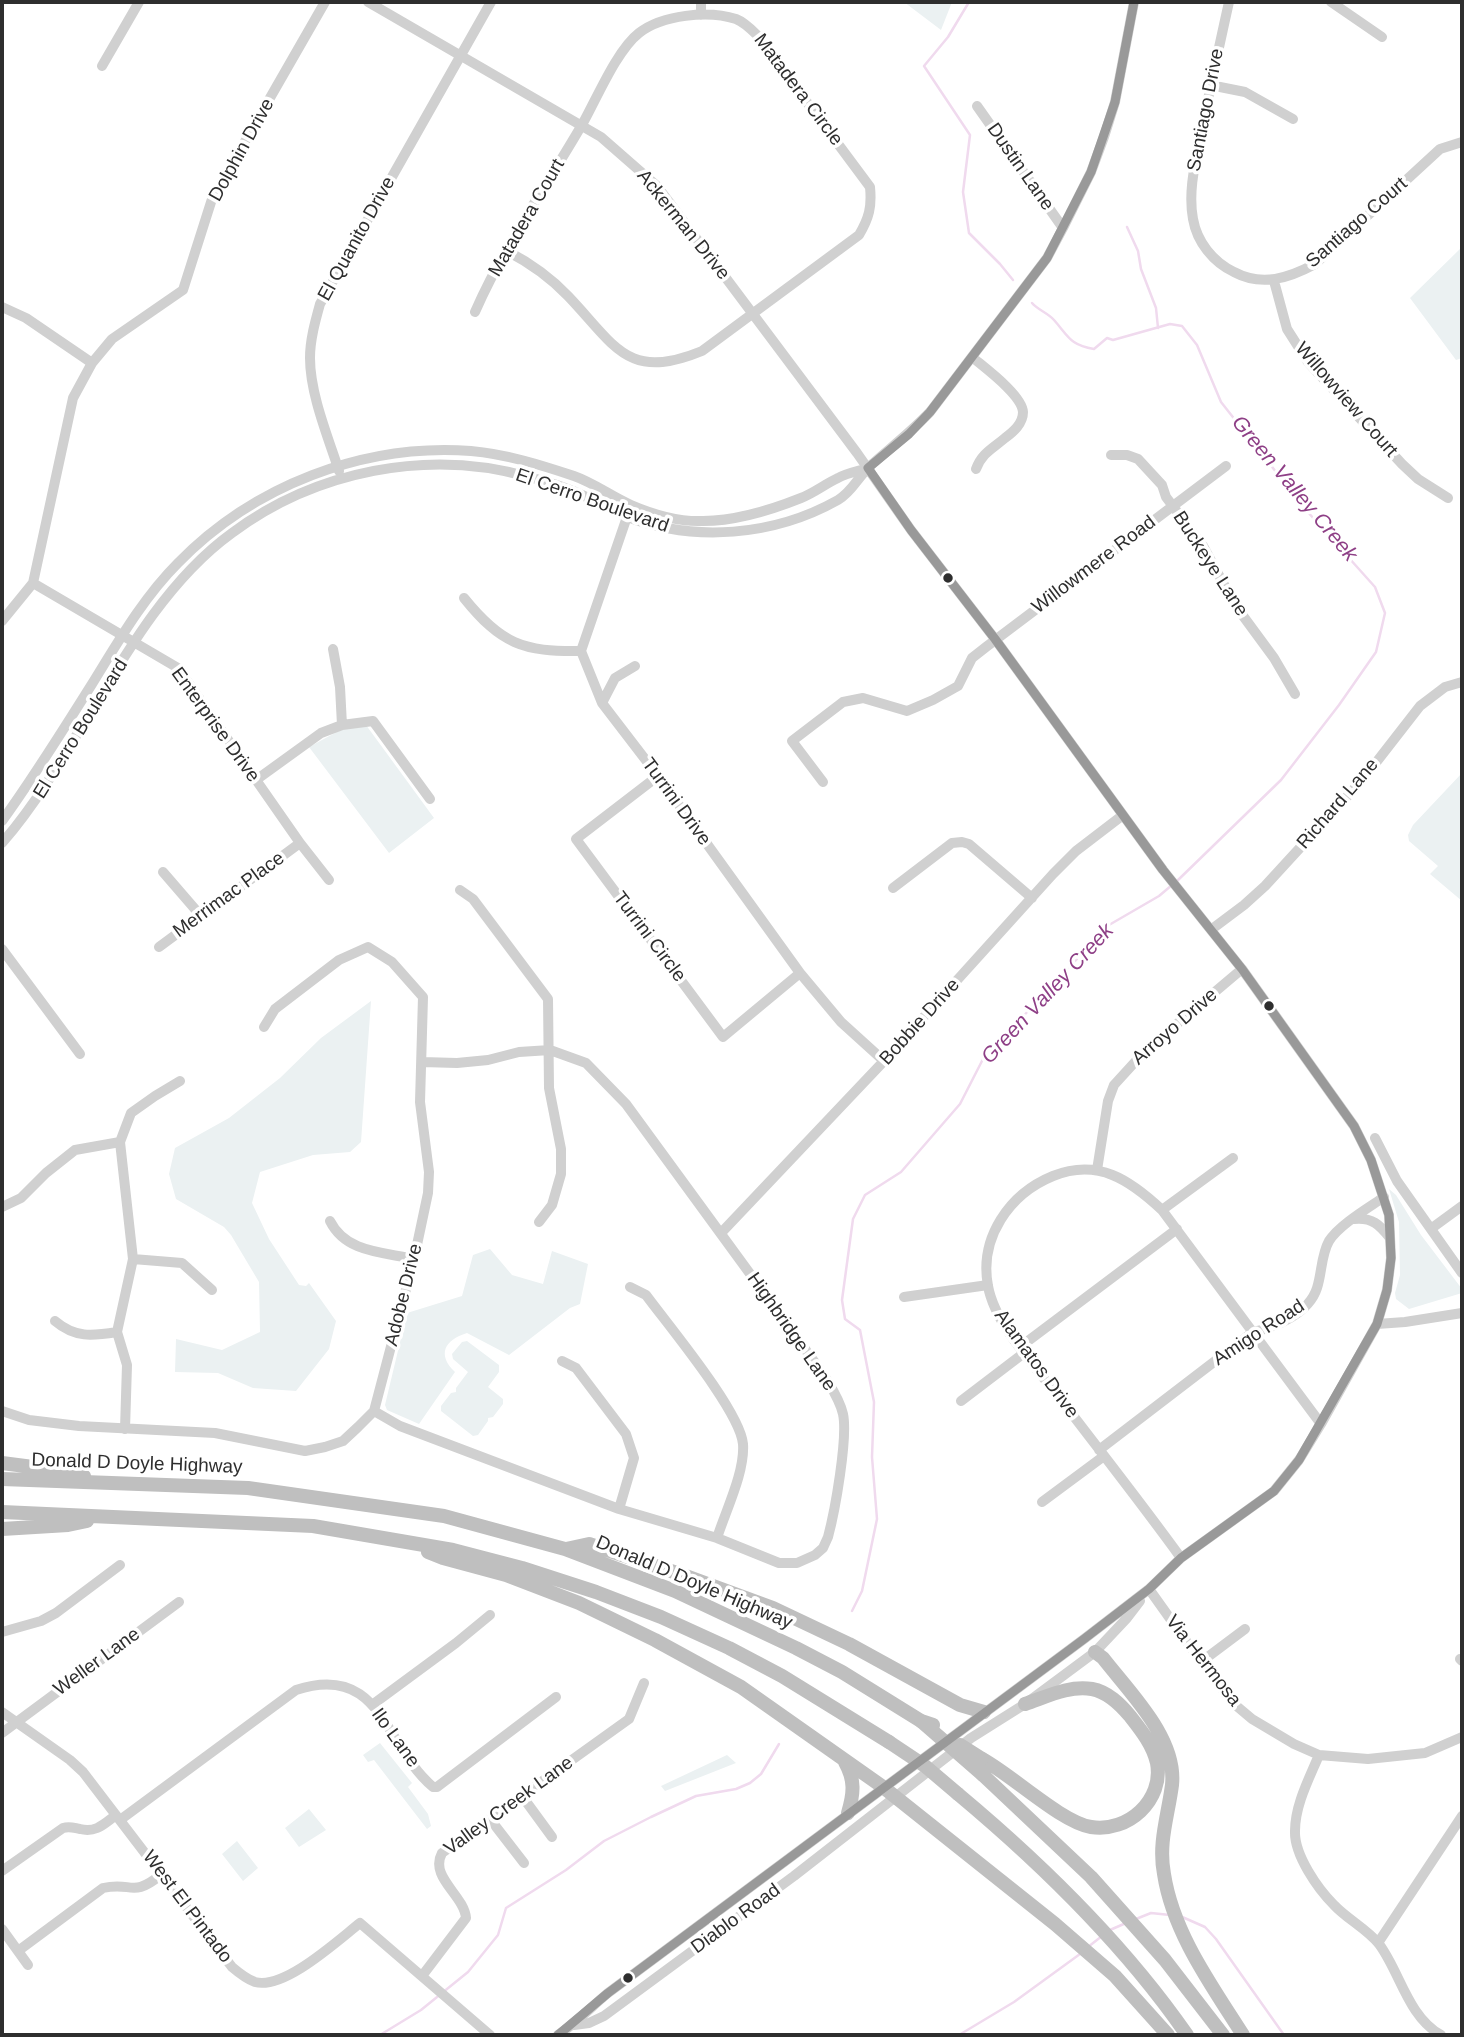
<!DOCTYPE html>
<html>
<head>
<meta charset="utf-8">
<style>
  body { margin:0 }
  #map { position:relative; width:1464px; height:2037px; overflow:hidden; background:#fff; font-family:Arial,sans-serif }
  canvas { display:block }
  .frame { position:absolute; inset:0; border:4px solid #2e2e2e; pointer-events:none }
</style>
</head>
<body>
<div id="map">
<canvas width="1464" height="2037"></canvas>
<div class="frame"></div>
</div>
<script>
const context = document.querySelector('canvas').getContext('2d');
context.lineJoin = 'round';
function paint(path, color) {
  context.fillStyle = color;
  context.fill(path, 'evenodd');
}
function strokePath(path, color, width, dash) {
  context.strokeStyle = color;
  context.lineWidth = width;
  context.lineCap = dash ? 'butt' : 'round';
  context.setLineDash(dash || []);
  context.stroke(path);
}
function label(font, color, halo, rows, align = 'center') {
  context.font = font + ' Arial,sans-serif';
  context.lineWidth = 7;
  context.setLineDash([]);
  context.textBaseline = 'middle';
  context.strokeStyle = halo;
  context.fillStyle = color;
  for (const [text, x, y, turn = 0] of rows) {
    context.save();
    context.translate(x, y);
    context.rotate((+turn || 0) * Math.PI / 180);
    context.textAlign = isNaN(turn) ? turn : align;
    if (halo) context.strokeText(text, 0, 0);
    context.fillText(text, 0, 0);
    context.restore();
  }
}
const green = new Path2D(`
  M904,2H952L941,30Z
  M1462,247V358L1456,360L1410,298Z
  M366,725L434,818L389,853L309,747L346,727Z
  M1462,773V901L1430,874L1438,866L1409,841L1408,835L1413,825Z
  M371,1001L361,1142L350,1152L313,1155L260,1172L252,1203L269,1239L299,1285L306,1286L309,1283L336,1321L329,1349L296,1391L253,1388L218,1373L175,1372L176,1339L222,1350L260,1332L259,1282L231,1235L224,1227L176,1199L169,1174L175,1148L229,1118L280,1078L321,1038Z
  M1389,1189L1396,1195L1421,1235L1462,1289V1293L1409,1309L1396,1299L1395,1293L1400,1275L1399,1222Z
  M490,1249L512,1275L543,1284L552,1251L588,1264L580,1304L570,1308L509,1355L467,1333C444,1340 437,1355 455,1372L419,1424L387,1410L385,1405L407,1313L462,1296L473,1255Z
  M467,1341L499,1365V1372L488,1387L503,1399V1404L493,1417L488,1418V1421L478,1435L473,1436L441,1411V1406L451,1393L456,1392V1388L468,1372L453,1359L452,1354L462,1342Z
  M380,1743L412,1783L408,1787L428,1814L431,1826L427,1829L374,1760L368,1762L363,1755Z
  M727,1755L736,1763L665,1791L661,1786Z
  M309,1809L326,1830L299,1847L285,1828Z
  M237,1841L258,1868L243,1881L222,1854Z`);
const stream = new Path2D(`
  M969,2L948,37L924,66L970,135L963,192L969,233L1000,264L1013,280
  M1127,227L1138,251L1141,269L1156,308L1158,328
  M1032,303C1038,310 1048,313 1054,320C1069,337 1070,345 1094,349L1107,338L1113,340L1170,324L1182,326L1197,345L1221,402L1306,510L1375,587L1385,613L1376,652L1339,705L1281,780L1177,881
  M852,1611L862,1591L877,1519L872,1457L874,1402L860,1330L845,1319L842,1300L853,1219L865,1195L901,1172L960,1104L983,1059L1109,925L1159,896L1172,885
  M1180,1916L1205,1927L1216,1939L1284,2035
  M1136,1919L1151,1913L1170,1915
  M1110,1930L1126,1923
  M1088,1947L1102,1936
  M380,2035L421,2010L468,1972L498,1935L506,1908L566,1870L604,1841L651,1817L696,1796L736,1789L750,1783L761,1774L779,1744
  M959,2035L1014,2002L1080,1954`);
const minor = new Path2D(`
  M368,2L601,137L657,186L857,453L911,530L995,639L1163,870L1242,969L1354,1126L1371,1160L1389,1215L1391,1258L1387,1290L1377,1324L1321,1424L1299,1460L1274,1491L1181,1558L1149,1589L1084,1639L608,1993C591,2007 576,2023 558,2035
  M701,2V15
  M1229,2C1219,47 1209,93 1200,139C1195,164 1188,192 1193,219C1197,242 1213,262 1234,272C1262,287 1289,278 1315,264L1440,149L1462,142
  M1331,2L1382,37
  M102,66L139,2
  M1210,85L1245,92L1293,119
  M977,106L1063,228
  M1274,281L1287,329L1308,362L1402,464L1418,479L1448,498
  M2,307L26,318L92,363
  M475,312C504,246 547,185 583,123C597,98 617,50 639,33C662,15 708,10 736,19C744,22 751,29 757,35L870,187C872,207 869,218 859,235L702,351C627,382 615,345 568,296C550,277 530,263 507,251
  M972,357C985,368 1022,395 1023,412C1023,424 1013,432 1005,438C992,449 982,453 976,469
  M1111,455H1127L1138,459L1162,485L1166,497L1203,546L1235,605L1274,658L1295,694
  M339,471C328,437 310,394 310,358C310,340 315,322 320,304L491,2
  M629,511L581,651L602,703L658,776L800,973L841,1022L884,1061
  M33,583L178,668L300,843L329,880
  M464,598C501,644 523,652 581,651
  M2,621L33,583L73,398L92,363L112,339L183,290L212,199L325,2
  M333,649L340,687L342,725
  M602,703L615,678L635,666
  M658,776L576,839L723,1037L800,973
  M256,780L321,733L342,725L373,721L430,799
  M823,782L792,741L843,702L863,698L907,711L933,700L958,686L972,658L986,647L1226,466
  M2,821C34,777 63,730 92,684C118,642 143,598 178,563C253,486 363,443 471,451C506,454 541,465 574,476C594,483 611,496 631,505C652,514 679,522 703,521C735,521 771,510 801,498C814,493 825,484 838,478C847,473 858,471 868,468
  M2,843C83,750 131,606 232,533C315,471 428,448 529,477C544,481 559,485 573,491C591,498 607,509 625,516C694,543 774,536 838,500C852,492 858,477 870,466C890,448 911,432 930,412L1047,258L1063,228L1091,172L1104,137L1115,102L1134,2
  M163,872L201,916
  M893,888L952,843L962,842L969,844L1032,898
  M460,890L473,899L548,999L549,1088L561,1149V1174L552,1205L539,1222
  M1212,929L1244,905L1265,886L1364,778L1420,706L1445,687L1462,682
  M159,947L300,843
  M2,949L80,1054
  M1375,1138L1397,1181L1462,1273
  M1097,1170L1108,1101L1114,1085L1145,1051L1242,969
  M2,1207L21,1198L46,1173L75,1150L120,1142
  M1162,1210L1233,1158
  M1354,1219C1372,1217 1380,1225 1390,1238
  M330,1221C346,1253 383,1252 414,1259
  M1432,1228L1462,1206
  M721,1233L884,1061L1053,874L1076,851L1123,815
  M133,1259L182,1263L212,1290
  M630,1287L646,1295C668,1325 740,1411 743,1444C745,1472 726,1510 717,1538
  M904,1297L988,1285
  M55,1321C75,1338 92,1336 117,1332
  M1377,1324L1405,1322L1462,1313
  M1020,1347L1177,1229
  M562,1361L576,1368L626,1434L634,1458L619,1509
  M961,1401L1024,1353
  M2,1411L29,1420L79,1426L215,1433L305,1451L325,1447L343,1441L358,1427L374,1411L414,1259L428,1193L429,1172L420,1102L423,997L392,962L368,947L339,960L275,1009L264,1027
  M374,1411L400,1426L619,1509L717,1538L779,1563H797L815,1555L823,1548L828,1537C835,1511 848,1438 843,1414C840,1400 831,1387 824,1375L626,1104L586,1063L550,1050L519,1052L488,1060L457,1063L422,1062
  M125,1429L127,1365L117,1332L133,1259L120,1142L131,1113L155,1096L180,1081
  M1099,1450L1253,1332C1277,1327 1309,1313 1317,1288C1322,1273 1321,1255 1329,1241C1339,1225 1368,1208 1384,1197
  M1042,1502L1104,1456
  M1181,1558C1142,1504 1100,1451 1059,1397C1035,1366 995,1325 988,1286C979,1238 1009,1194 1053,1176C1098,1158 1130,1180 1162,1210L1321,1424
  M1149,1589L1201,1662L1233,1703L1252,1719L1294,1744L1319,1755L1368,1759L1425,1753L1462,1737
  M2,1632L41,1621L56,1613L120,1565
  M1460,1659L1462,1661
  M1201,1662L1245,1629
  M372,1705L456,1643L490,1615
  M2,1712L70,1760L83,1772L232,1967C239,1973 246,1979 255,1982C284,1990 337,1941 360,1923L490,2035
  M2,1733L179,1602
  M1319,1755C1309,1779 1295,1805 1295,1831C1294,1855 1318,1889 1334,1905C1347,1919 1367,1929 1379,1944C1400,1972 1408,2017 1441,2035
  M522,1796L552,1837
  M490,1819L524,1863
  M120,1820L296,1690C382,1662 384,1746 433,1787H437L556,1697
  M2,1871L63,1828C70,1826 74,1828 80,1829C96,1833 104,1824 116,1815
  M2,1929L28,1965
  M1378,1943L1462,1816
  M18,1951L103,1888C133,1881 131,1899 162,1874
  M422,1976L466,1918C464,1895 429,1877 442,1853L629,1719L644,1683
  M574,2025L589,2023L604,2016L794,1876L971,1738L1025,1704L1095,1652L1127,1618L1140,1601`);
const highway = new Path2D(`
  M2,1463L64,1471L84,1476
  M2,1479L248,1488L444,1516L565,1549L675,1591L796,1648L842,1672L921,1721L933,1725
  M2,1512L313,1526L453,1550L522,1568L596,1592L661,1617L729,1648L782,1676L889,1742
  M2,1529L68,1525L87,1521
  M566,1549L589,1544L686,1576L773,1608L849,1644L960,1705L984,1712
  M428,1552L443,1558L506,1575L579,1603L655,1640L741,1687L883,1787L1055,1924L1115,1976L1168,2035
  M1095,1652L1103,1658C1130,1693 1177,1738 1172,1785C1168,1816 1158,1843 1164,1874C1173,1933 1212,1986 1243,2035
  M982,1759C1012,1775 1061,1822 1091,1827C1128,1833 1164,1800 1157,1763C1153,1745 1141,1730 1130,1716C1120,1704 1108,1692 1092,1689C1069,1685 1046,1697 1025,1704
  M845,1762C855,1780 854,1793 848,1813
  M983,1775L1091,1877L1165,1960L1223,2035
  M958,1794C1043,1865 1124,1944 1187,2035`);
const highwayBridge = new Path2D(`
  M921,1721L983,1775
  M889,1742L925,1766L958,1794
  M960,1745L982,1759`);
const bus1 = new Path2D(`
  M558,2035L608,1993L1084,1639L1149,1589L1181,1558L1274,1491L1299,1460L1377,1324L1387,1290L1391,1258L1389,1215L1371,1160L1354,1126L1242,969L1163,870L995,639L911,530L868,468L909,434L930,412L1047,258L1091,172L1115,102L1134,2`);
const markers = [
  [948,578,6,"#2e2e2e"],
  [1269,1006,6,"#2e2e2e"],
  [628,1978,6,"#2e2e2e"]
];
const streetNames = [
  ["Matadera Circle",798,90,53],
  ["Santiago Drive",1206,110,-79],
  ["Dolphin Drive",242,150,-61],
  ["Dustin Lane",1020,167,55],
  ["Matadera Court",527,218,-60],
  ["Santiago Court",1357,223,-41],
  ["Ackerman Drive",683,225,51],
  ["El Quanito Drive",357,239,-61],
  ["Willowview Court",1346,400,49],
  ["El Cerro Boulevard",592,501,19],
  ["Buckeye Lane",1210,564,57],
  ["Willowmere Road",1094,565,-37],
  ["Enterprise Drive",215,725,54],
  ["El Cerro Boulevard",81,729,-58],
  ["Turrini Drive",676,802,54],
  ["Richard Lane",1338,804,-49],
  ["Merrimac Place",229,895,-36],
  ["Turrini Circle",649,937,53],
  ["Bobbie Drive",920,1022,-48],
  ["Arroyo Drive",1175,1027,-41],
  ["Adobe Drive",404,1295,-76],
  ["Highbridge Lane",791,1332,55],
  ["Amigo Road",1259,1333,-33],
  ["Alamatos Drive",1036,1364,54],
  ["Donald D Doyle Highway",137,1464,2],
  ["Donald D Doyle Highway",694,1583,23],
  ["Via Hermosa",1203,1661,52],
  ["Weller Lane",97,1662,-36],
  ["Ilo Lane",395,1738,54],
  ["Valley Creek Lane",509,1806,-36],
  ["West El Pintado",187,1907,53],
  ["Diablo Road",736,1919,-36]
];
const waterNames = [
  ["Green Valley Creek",1294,489,50],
  ["Green Valley Creek",1048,994,-47]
];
paint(green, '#ebf1f2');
strokePath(stream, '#f0daee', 2.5);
strokePath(minor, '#d0d0d0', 10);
strokePath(highway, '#bfbfbf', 14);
strokePath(highwayBridge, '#bfbfbf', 14);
strokePath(bus1, '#999', 9);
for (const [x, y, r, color] of markers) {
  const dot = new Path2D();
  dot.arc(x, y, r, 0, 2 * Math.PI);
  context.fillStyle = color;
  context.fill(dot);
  strokePath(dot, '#fff', 2.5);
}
label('19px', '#2e2e2e', '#fff', streetNames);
label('italic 21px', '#8e3f86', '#fff', waterNames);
</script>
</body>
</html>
